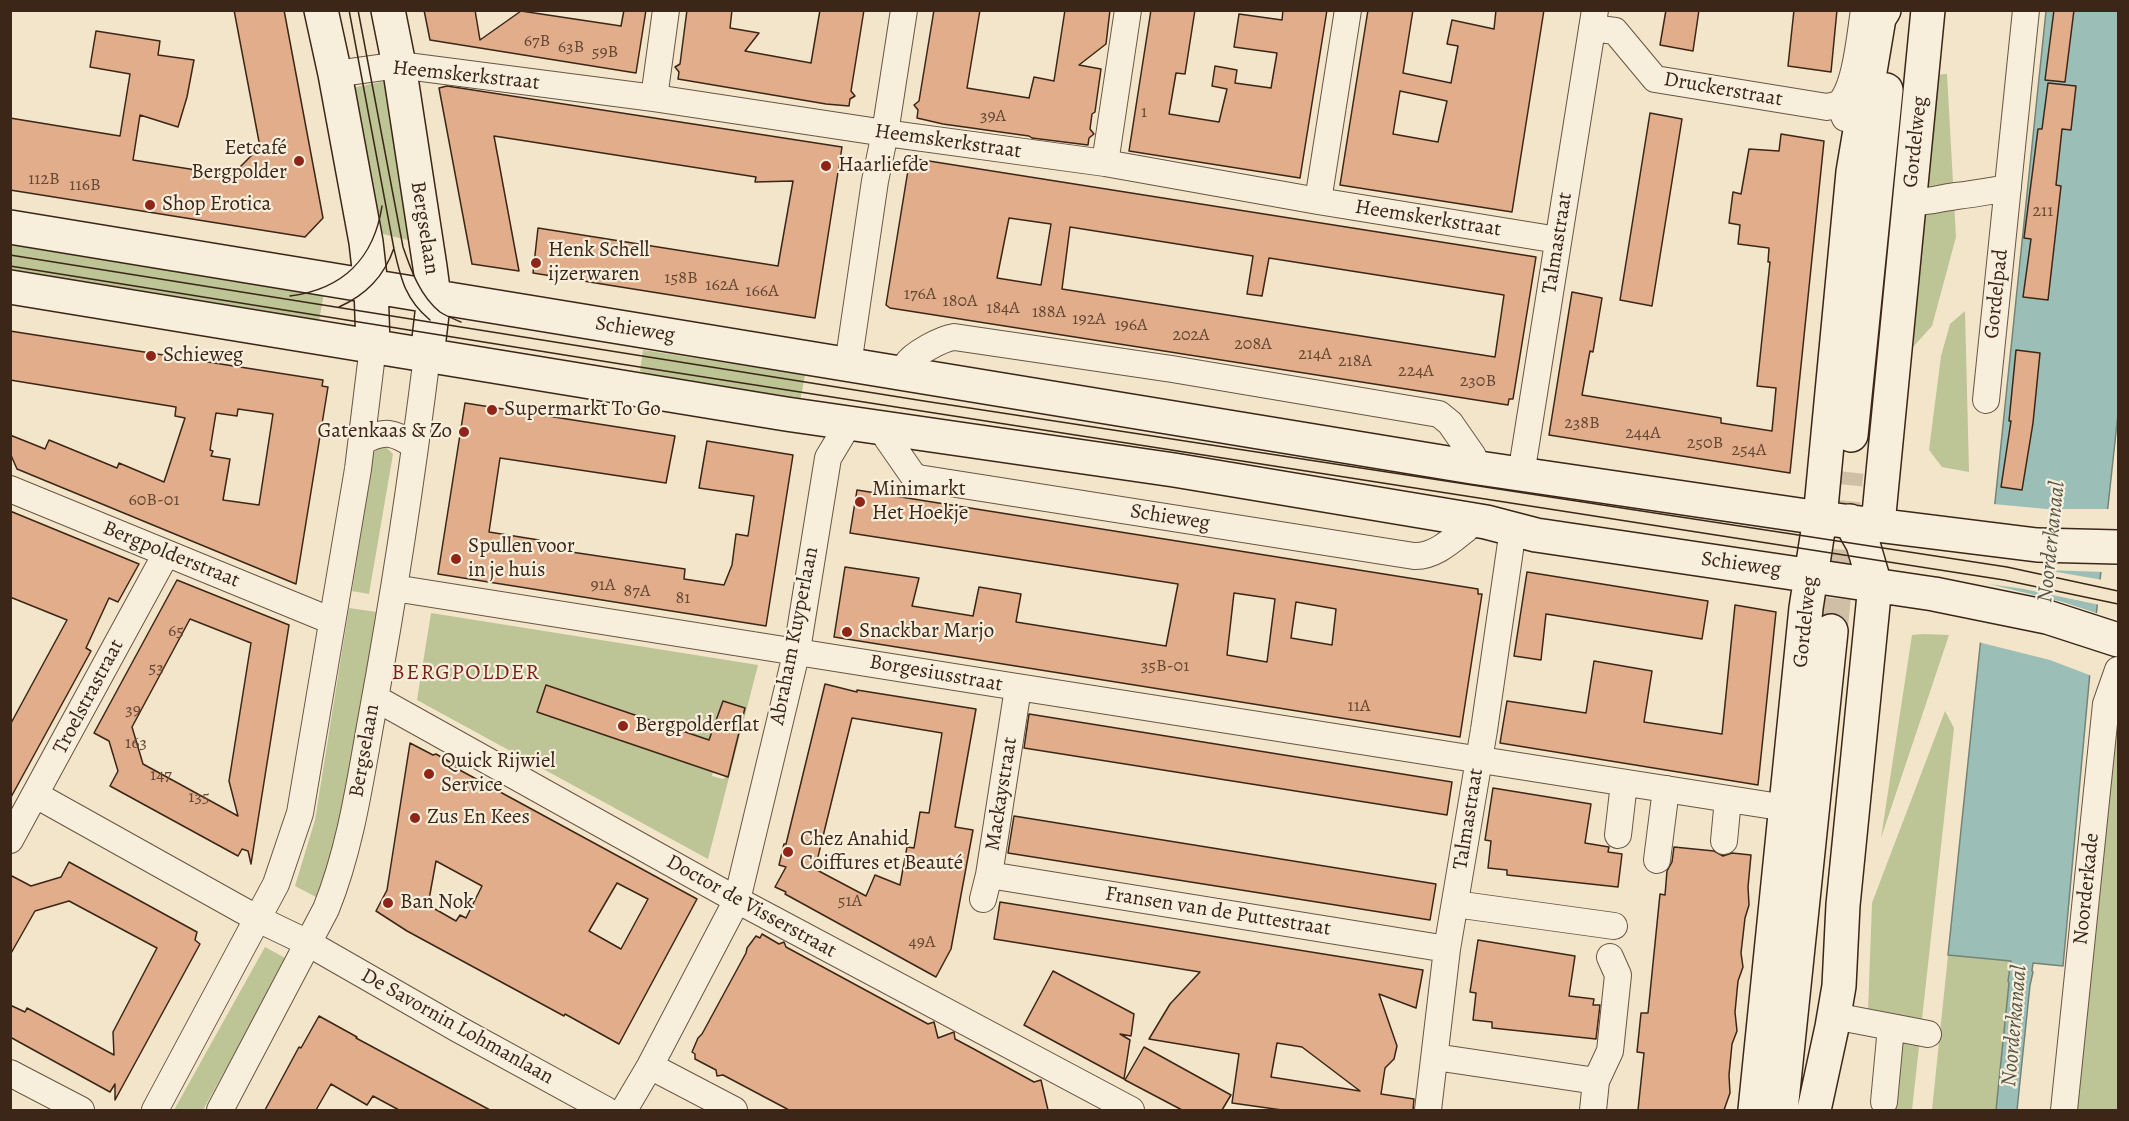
<!DOCTYPE html>
<html>
<head>
<meta charset="utf-8">
<style>
  body { margin:0 }
  #map { position:relative; width:2129px; height:1121px; overflow:hidden; background:#f3e5c9; font-family:Alegreya,serif }
  canvas { display:block }
  .frame { position:absolute; inset:0; border:12px solid #3b2618; pointer-events:none }
</style>
</head>
<body>
<div id="map">
<canvas width="2129" height="1121"></canvas>
<div class="frame"></div>
</div>
<script>
const context = document.querySelector('canvas').getContext('2d');
context.lineJoin = 'round';
function paint(path, color) {
  context.fillStyle = color;
  context.fill(path, 'evenodd');
}
function strokePath(path, color, width, dash) {
  context.strokeStyle = color;
  context.lineWidth = width;
  context.lineCap = dash ? 'butt' : 'round';
  context.setLineDash(dash || []);
  context.stroke(path);
}
function label(font, color, halo, rows, align = 'center') {
  context.font = font + ' Alegreya,serif';
  context.lineWidth = 4.5;
  context.setLineDash([]);
  context.textBaseline = 'middle';
  context.strokeStyle = halo;
  context.fillStyle = color;
  for (const [text, x, y, turn = 0] of rows) {
    context.save();
    context.translate(x, y);
    context.rotate((+turn || 0) * Math.PI / 180);
    context.textAlign = isNaN(turn) ? turn : align;
    if (halo) context.strokeText(text, 0, 0);
    context.fillText(text, 0, 0);
    context.restore();
  }
}
const green = new Path2D(`
  M1947,74L1956,237L1932,326L1912,348L1928,162L1933,75Z
  M386,81L416,242L379,233L352,88Z
  M10,244L324,293L319,321L11,273Z
  M1965,311L1969,472L1942,467L1929,450L1941,356L1950,324Z
  M643,350L805,375L800,402L669,382L640,371Z
  M379,448H387L393,454L369,594L352,591L373,453Z
  M349,608L377,612L339,842L318,898L295,886L315,820Z
  M431,613L758,665L708,859L417,700ZM546,685L709,740L723,701L745,708L729,774L723,779L712,776L713,772L537,712Z
  M1924,634L1949,635L1881,838L1912,635Z
  M1945,711L1954,728L1912,1110H1887L1897,1016L1868,1012L1872,903Z
  M2118,713V1110H2075L2115,715Z
  M265,947L287,959L203,1110H174Z
  M1948,955L2011,960L2008,981L2010,983L1996,1110H1932Z`);
const water = new Path2D(`
  M2046,11H2118V414L2090,672L2063,966L2033,963L2032,971L2033,972L2030,985L2017,1110H1996L2009,983L2008,981L2011,961L1948,955Z`);
const pier = new Path2D(`
  M1993,504L2047,509H2111L2104,572L2045,570L2103,580L2100,605L2024,589L1989,584L2063,602L2099,614L2092,676L2050,660L1978,642Z`);
const building = new Path2D(`
  M234,10H284L323,218L305,237L10,190V118L120,136L130,74L90,67L96,31L160,41L158,55L194,60L187,97L178,127L140,115L133,160L234,176L235,172L260,147Z
  M424,10H475L480,40L521,11L621,26L624,10H646L636,73L430,40Z
  M687,10H732L730,28L759,33L745,51L811,63L820,10H864L851,91L855,96L850,99L849,106L826,104L678,79L679,72L675,67L680,64Z
  M934,10H980L967,88L1029,98L1034,77L1054,81L1065,10H1110L1106,44L1079,65L1101,69L1095,112L1092,114L1090,129L1094,134L1089,138L1088,145L1032,138L1029,136L943,124L917,118L918,110L914,105L919,101Z
  M1151,10H1195L1185,74L1176,73L1169,114L1219,122L1227,89L1212,86L1215,66L1237,70L1235,83L1271,88L1277,53L1234,47L1239,14L1282,20L1283,10H1327L1300,178L1129,151Z
  M1368,10H1413L1403,73L1451,83L1458,46L1447,44L1452,20L1494,29L1496,10H1544L1512,212L1340,185ZM1400,91L1447,101L1438,142L1393,134Z
  M1666,10H1699L1693,51L1660,45Z
  M1794,10H1837L1831,72L1788,66Z
  M2054,10H2074L2065,82L2045,80Z
  M2048,83L2076,86L2071,130L2062,129L2056,185L2061,186L2048,300L2023,297L2031,239L2024,238L2038,129H2042Z
  M447,86L842,147L815,318L533,273L538,228L778,266L793,181L755,182L756,177L494,136L519,271L472,264L439,88Z
  M1650,113L1682,119L1652,306L1620,300Z
  M1781,134L1824,141L1790,473L1549,435L1572,292L1602,298L1593,352L1590,351L1582,395L1721,418V423L1772,431L1776,388L1757,386L1770,262H1768L1769,248L1738,244L1740,225L1729,223L1733,192L1741,194L1749,149L1779,151Z
  M910,158L1536,257L1513,399H1509L1508,405L890,308L886,305ZM1009,218L1051,224L1041,285L997,278ZM1070,227L1253,256L1247,294L1262,296L1269,258L1504,295L1495,357L1062,289Z
  M10,331L323,380L322,386L328,387L296,584L17,469L10,453V435L45,449L49,440L117,468L119,463L164,482L185,418L175,416L176,407L10,380ZM238,409L273,414L259,505L223,500L230,459L211,456L213,451L210,450L216,413L237,416Z
  M2016,350L2040,353L2033,423L2022,490L2001,487L2011,421H2009Z
  M465,403L675,436L666,483L500,458L489,532L539,540L538,547L685,569L684,579L724,585L732,565L736,534L748,536L754,496L699,488L707,441L793,455L766,626L438,574Z
  M857,490L1478,589V594H1482L1460,737L834,637L845,567L919,578L912,606L973,616L979,587L1021,594L1016,622L1166,646L1178,584L850,533ZM1234,593L1275,599L1267,662L1227,655ZM1296,602L1336,609L1332,645L1291,638Z
  M10,511L139,564L118,602L109,598L86,648L91,651L10,799V725L67,620L10,597Z
  M1527,572L1708,601L1702,639L1546,614L1541,660L1514,656Z
  M177,580L289,625L251,864L248,851L242,849L238,856L110,786L118,771L109,741L94,733ZM190,619L251,643L229,781L238,816L143,764L132,727Z
  M1735,605L1776,612L1758,785L1500,743L1507,701L1586,713L1594,661L1652,671L1644,722L1722,734Z
  M825,684L857,692V690L976,709L955,827L973,830L951,949L936,977L785,894L786,892L775,887L786,867L779,865L784,844H786ZM852,718L942,733L929,813L920,812L914,848L907,847L900,885L875,875L866,896L815,869Z
  M546,685L709,740L723,701L745,708L728,777L537,712Z
  M1029,714L1452,782L1447,815L1024,748Z
  M410,743L433,755L436,754L457,766L456,768L697,899L619,1044L565,1014L564,1016L407,931L376,911L387,890ZM436,861L482,886L466,918L460,915L456,921L428,905ZM617,883L648,899L621,949L589,931Z
  M1493,788L1591,804L1585,843L1609,847L1608,852L1622,854L1618,887L1507,875V870L1488,868L1491,841L1485,840Z
  M1014,816L1436,884L1430,920L1008,853Z
  M1674,847L1714,851L1723,856L1732,853L1751,855L1748,887L1749,905L1745,918L1741,953L1743,967L1738,981L1735,1012L1737,1031L1732,1044L1729,1075L1730,1093L1724,1110H1638L1644,1053L1637,1052L1641,1013H1648L1660,894L1665,895L1667,871L1672,862Z
  M69,862L197,932L195,940L200,944L115,1100V1084L110,1092L10,1037V1005L25,1012L27,1008L114,1055L113,1032L157,948L69,901L35,911L10,955V875L31,886L61,877Z
  M1000,902L1423,970L1416,1008L1379,994L1397,1046L1394,1059L1385,1068L1381,1094L1414,1099L1413,1110H1282L1232,1103L1239,1054L1149,1039L1170,1004L1200,972L994,939ZM1277,1043L1302,1047L1360,1091L1271,1077Z
  M762,934L779,944L784,942L786,947L928,1024L934,1022L938,1038L954,1032L955,1039L972,1048L1034,1082L1041,1080L1048,1110H789L723,1075L717,1076L716,1070L695,1059V1054L692,1052L698,1038L702,1034L746,953L747,948L756,936L760,938Z
  M1478,940L1575,956L1569,996L1594,999L1593,1005H1600L1596,1039L1492,1028V1022L1473,1020L1476,993L1470,992Z
  M1053,971L1134,1014L1131,1036L1120,1034L1130,1040L1124,1079L1024,1025Z
  M319,1016L357,1037L356,1038L490,1110H399L373,1096L367,1105L331,1084L316,1110H265L299,1047L301,1048Z
  M1144,1047L1231,1095L1222,1110H1182L1125,1080Z`);
const secondaryTunnel = new Path2D(`
  M1831,631L1847,472`);
const street = new Path2D(`
  M1592,28L1615,31L1655,79L1827,107L1839,104
  M335,74L399,65L654,98L885,133L1105,163L1318,201L1558,240
  M654,98L666,10
  M1845,118L1839,104C1856,88 1860,35 1864,10
  M1105,163L1128,10
  M1318,201L1348,10
  M1910,202C1926,203 1941,198 1956,196C1974,194 1990,191 2008,188
  M848,365L875,181L885,133L904,10
  M904,375C904,372 904,368 906,365C913,354 941,339 954,337L1172,369L1439,414L1450,423L1473,456L1472,467
  M1986,400L2026,10
  M888,428L887,438L912,474L918,478L1414,556C1434,557 1451,541 1466,529L1467,519
  M362,442C384,429 394,432 415,446
  M1521,475L1595,10
  M10,489L332,621
  M394,588C858,660 1322,738 1786,808
  M375,698L737,900L1131,1110
  M36,795L258,919L308,943L458,1029L606,1110
  M1618,835L1624,783
  M10,840L166,554
  M1724,841L1728,799
  M1657,860L1666,789
  M989,875L1447,949
  M983,899L989,875L1018,688
  M1455,904L1614,926
  M1834,1016L1928,1034
  M1435,1057L1596,1081L1593,1110
  M650,1066L734,1110
  M10,1073L81,1110
  M1596,1081L1610,1051L1618,975L1610,957
  M1884,1102L1891,1027
  M155,1110L276,884L300,813L358,469L373,346
  M220,1110L326,909C351,847 360,781 372,715C394,596 412,476 427,356
  M624,1110L650,1066L737,900L797,650L828,458L843,433L845,422
  M1428,1110L1447,949L1484,730L1513,529
  M2064,1110L2106,704L2118,670`);
const secondary = new Path2D(`
  M321,10L335,74L366,242L371,286L373,346
  M388,10L399,65L430,267L434,297L427,356
  M10,227L1472,467L1820,518L2037,545L2118,547
  M10,287L786,414L1174,470L1486,522L1536,535L1934,594L2047,617L2118,640
  M1851,435L1886,90
  M1878,524L1928,10
  M1755,1110L1806,608L1820,518L1853,172L1879,18L1884,10
  M1781,1110L1831,631
  M1814,1110L1832,1027L1839,986L1843,905L1875,585L1863,544L1850,521`);
const tram = new Path2D(`
  M349,10L394,249C401,279 405,299 430,320
  M358,10L403,247C411,270 420,296 440,312C446,316 454,319 461,322
  M10,255L924,401L2007,567L2118,591
  M10,266L627,365L2004,580L2118,604
  M290,296C343,289 374,258 382,206
  M339,307C366,295 384,277 394,248`);
const markers = [
  [299,161,6,"#8f2418"],
  [826,166,6,"#8f2418"],
  [150,205,6,"#8f2418"],
  [536,263,6,"#8f2418"],
  [151,356,6,"#8f2418"],
  [492,410,6,"#8f2418"],
  [464,432,6,"#8f2418"],
  [860,502,6,"#8f2418"],
  [456,559,6,"#8f2418"],
  [847,632,6,"#8f2418"],
  [623,726,6,"#8f2418"],
  [429,774,6,"#8f2418"],
  [415,818,6,"#8f2418"],
  [788,852,6,"#8f2418"],
  [388,903,6,"#8f2418"]
];
const numberNames = [
  ["67B",537,42],
  ["63B",571,48],
  ["59B",605,53],
  ["1",1144,113],
  ["39A",993,117],
  ["112B",44,180],
  ["116B",85,186],
  ["211",2043,212],
  ["158B",681,279],
  ["162A",722,286],
  ["166A",762,292],
  ["176A",920,295],
  ["180A",960,302],
  ["184A",1003,309],
  ["188A",1049,313],
  ["192A",1089,320],
  ["196A",1131,326],
  ["202A",1191,336],
  ["208A",1253,345],
  ["214A",1315,355],
  ["218A",1355,362],
  ["224A",1416,372],
  ["230B",1478,382],
  ["238B",1582,424],
  ["244A",1643,434],
  ["250B",1705,444],
  ["254A",1749,451],
  ["60B-01",154,501],
  ["91A",603,586],
  ["87A",637,592],
  ["81",683,599],
  ["65",176,632],
  ["35B-01",1165,667],
  ["53",156,669],
  ["11A",1359,707],
  ["39",133,711],
  ["163",136,744],
  ["147",161,776],
  ["135",199,798],
  ["51A",850,902],
  ["49A",922,943]
];
const streetNames = [
  ["Heemskerkstraat",466,76,6],
  ["Druckerstraat",1723,90,10],
  ["Heemskerkstraat",948,142,8],
  ["Gordelweg",1916,142,-84],
  ["Heemskerkstraat",1428,219,9],
  ["Bergselaan",424,228,81],
  ["Talmastraat",1558,243,-81],
  ["Gordelpad",1997,294,-84],
  ["Schieweg",635,330,9],
  ["Schieweg",1170,518,9],
  ["Bergpolderstraat",171,555,22],
  ["Schieweg",1741,565,8],
  ["Gordelweg",1806,622,-84],
  ["Abraham Kuyperlaan",795,636,-79],
  ["Borgesiusstraat",936,674,10],
  ["Troelstrastraat",89,697,-62],
  ["Bergselaan",365,751,-80],
  ["Mackaystraat",1002,794,-81],
  ["Talmastraat",1469,819,-81],
  ["Noorderkade",2087,889,-84],
  ["Doctor de Visserstraat",751,907,29],
  ["Fransen van de Puttestraat",1218,912,9],
  ["De Savornin Lohmanlaan",457,1027,29]
];
const poiNames = [
  ["Eetcafé",287,149,"right"],
  ["Bergpolder",287,173,"right"],
  ["Haarliefde",838,166],
  ["Shop Erotica",162,205],
  ["Henk Schell",548,251],
  ["ijzerwaren",548,275],
  ["Schieweg",163,356],
  ["Supermarkt To Go",504,410],
  ["Gatenkaas & Zo",452,432,"right"],
  ["Minimarkt",872,490],
  ["Het Hoekje",872,514],
  ["Spullen voor",468,547],
  ["in je huis",468,571],
  ["Snackbar Marjo",859,632],
  ["Bergpolderflat",635,726],
  ["Quick Rijwiel",441,762],
  ["Service",441,786],
  ["Zus En Kees",427,818],
  ["Chez Anahid",800,840],
  ["Coiffures et Beauté",800,864],
  ["Ban Nok",400,903]
];
const waterNames = [
  ["Noorderkanaal",2052,542,-84],
  ["Noorderkanaal",2015,1026,-85]
];
const neighbourhoodNames = [
  ["BERGPOLDER",466,674]
];
paint(green, '#bdc495');
paint(water, '#9bbfb6');
strokePath(water, '#758277', 1.5);
paint(pier, '#f3e5c9');
paint(building, '#e1ad8a');
strokePath(building, '#3b2618', 1.5);
strokePath(secondaryTunnel, '#cebfa6', 33, [33, 16]);
strokePath(street, '#695644', 28);
strokePath(secondary, '#3b2618', 36);
strokePath(street, '#f7eedc', 26);
strokePath(secondary, '#f7eedc', 33);
strokePath(tram, '#3b2618', 1.5);
for (const [x, y, r, color] of markers) {
  const dot = new Path2D();
  dot.arc(x, y, r, 0, 2 * Math.PI);
  context.fillStyle = color;
  context.fill(dot);
  strokePath(dot, '#f7eedc', 2);
}
label('18px', '#644834', null, numberNames);
label('21px', '#3b2618', '#f7eedc', streetNames);
label('21px', '#3b2618', '#f7eedc', poiNames, 'left');
label('italic 22px', '#585447', '#f7eedc', waterNames);
context.letterSpacing = '1.5px';
label('22px', '#7a1f14', '#f7eedc', neighbourhoodNames);
context.letterSpacing = '0px';
</script>
</body>
</html>
